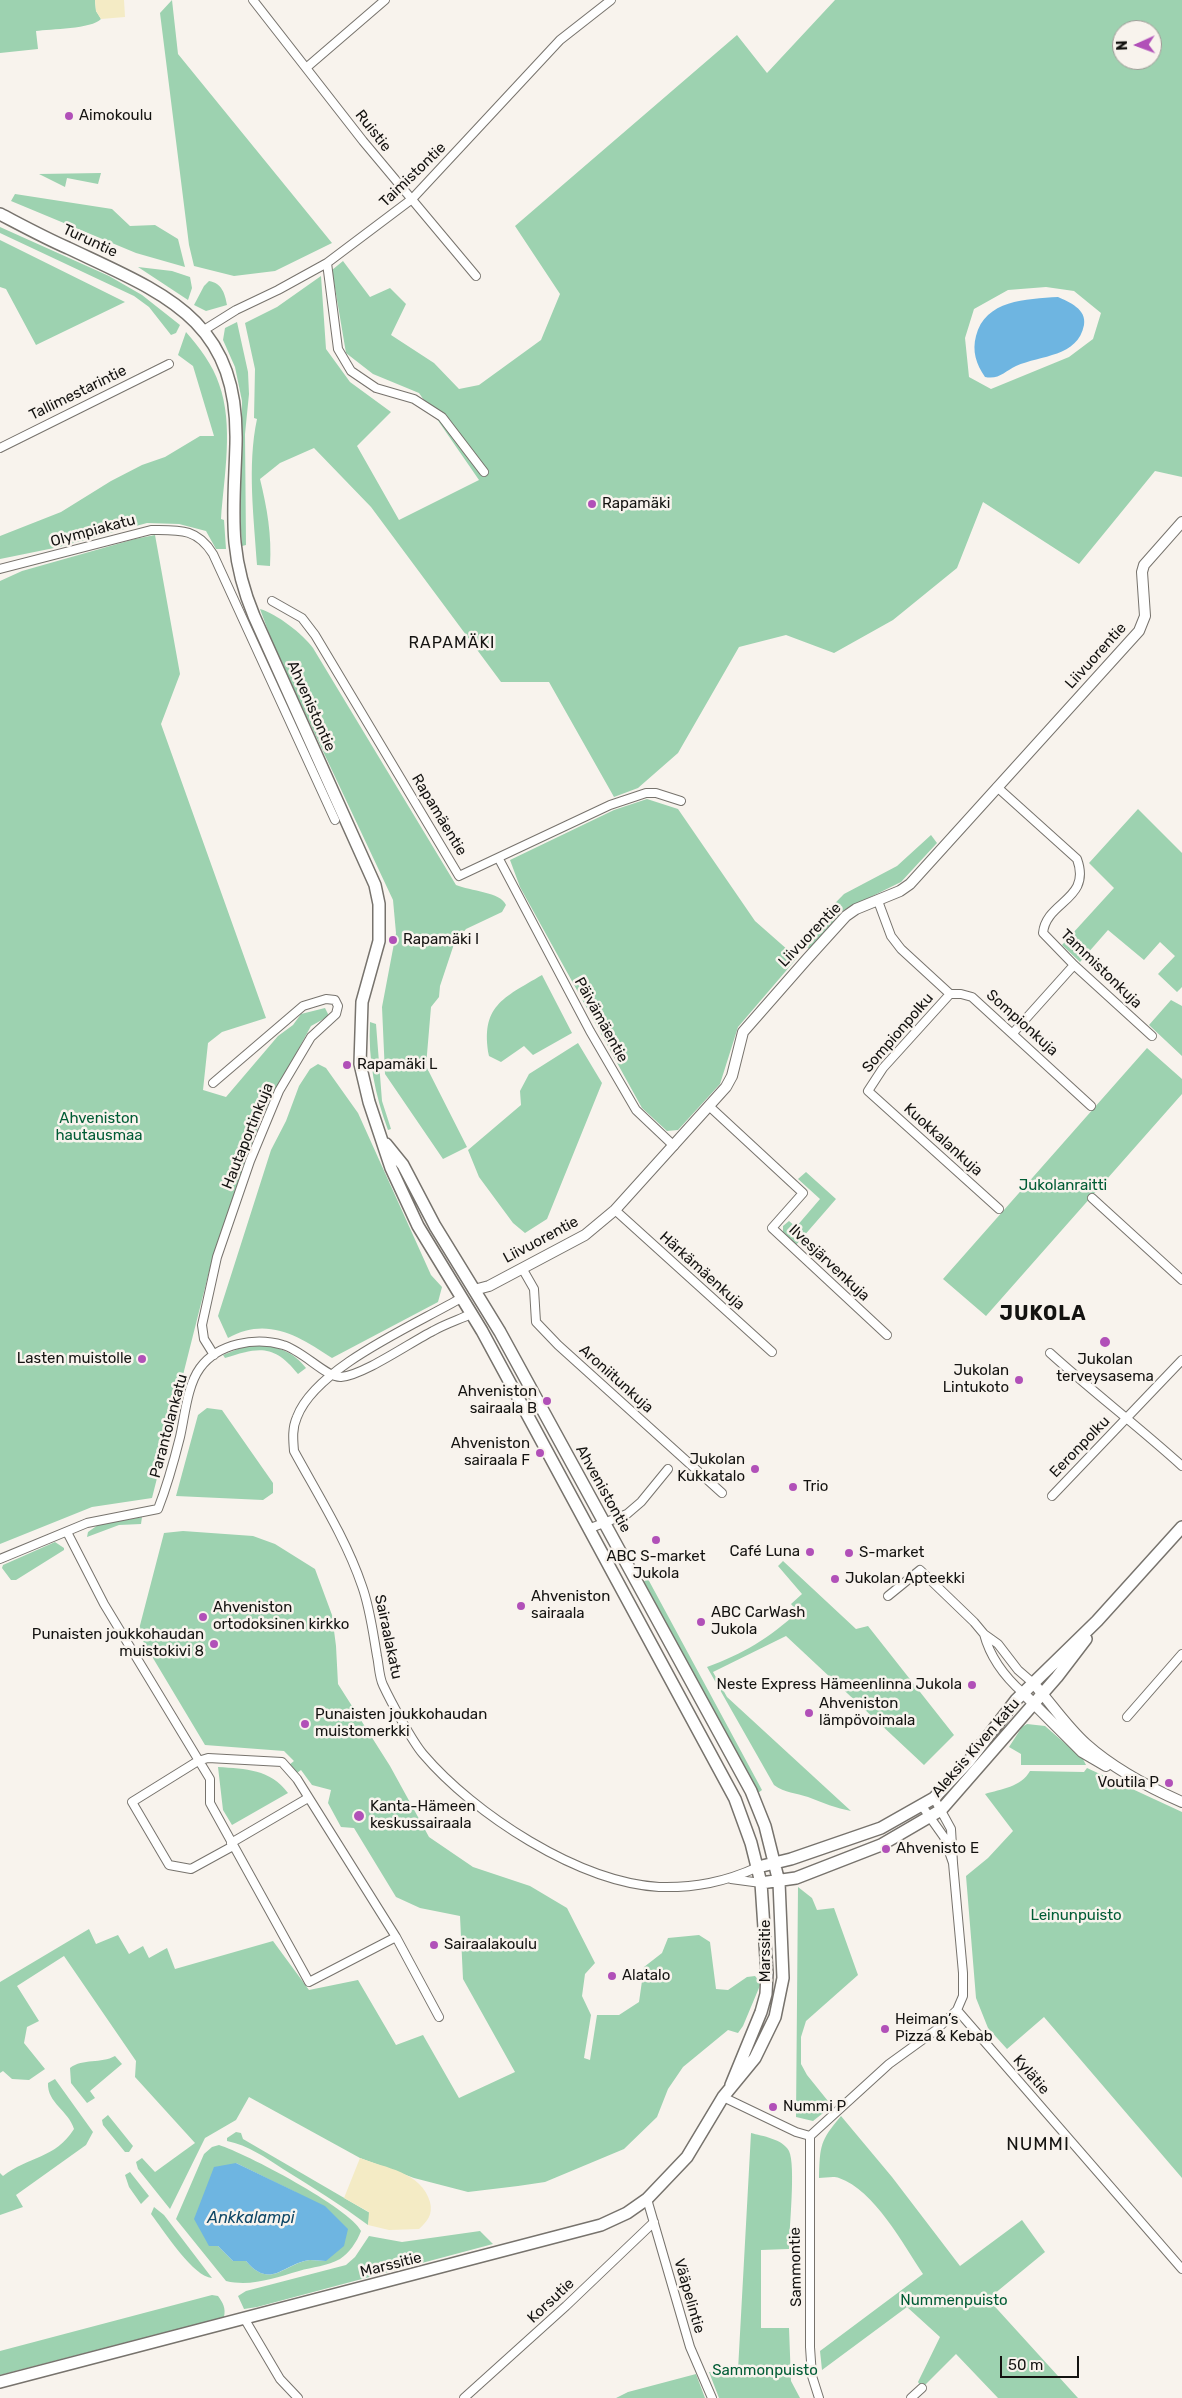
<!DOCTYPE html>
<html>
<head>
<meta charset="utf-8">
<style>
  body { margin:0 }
  #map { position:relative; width:1182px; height:2398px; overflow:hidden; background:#f8f3ed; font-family:Rubik,sans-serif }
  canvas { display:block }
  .north { position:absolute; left:1112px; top:20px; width:50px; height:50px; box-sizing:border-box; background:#f8f3ed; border:1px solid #9d9995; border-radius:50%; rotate:268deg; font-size:14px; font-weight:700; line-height:20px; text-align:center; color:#141311 }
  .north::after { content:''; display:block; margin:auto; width:18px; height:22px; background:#b150b8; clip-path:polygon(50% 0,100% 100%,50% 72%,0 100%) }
  .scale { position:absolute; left:1000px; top:2356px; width:79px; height:22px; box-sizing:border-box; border:2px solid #141311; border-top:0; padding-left:6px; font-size:15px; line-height:18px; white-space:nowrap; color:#141311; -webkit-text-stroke:4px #f8f3ed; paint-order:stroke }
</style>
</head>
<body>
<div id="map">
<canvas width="1182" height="2398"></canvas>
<div class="north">N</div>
<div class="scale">50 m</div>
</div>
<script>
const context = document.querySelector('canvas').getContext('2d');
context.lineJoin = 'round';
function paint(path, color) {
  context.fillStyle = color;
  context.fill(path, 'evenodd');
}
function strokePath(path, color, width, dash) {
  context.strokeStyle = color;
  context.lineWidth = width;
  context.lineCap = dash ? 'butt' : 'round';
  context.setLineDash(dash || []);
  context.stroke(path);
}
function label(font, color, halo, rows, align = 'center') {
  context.font = font + ' Rubik,sans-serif';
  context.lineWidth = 5;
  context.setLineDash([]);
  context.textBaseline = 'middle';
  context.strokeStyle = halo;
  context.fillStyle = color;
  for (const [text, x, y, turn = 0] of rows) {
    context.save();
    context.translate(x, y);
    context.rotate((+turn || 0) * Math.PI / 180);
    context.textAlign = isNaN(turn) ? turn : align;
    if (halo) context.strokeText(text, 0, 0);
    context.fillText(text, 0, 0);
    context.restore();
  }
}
const green = new Path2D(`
  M0,0H95L96,11L101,19C92,29 50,29 36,31L38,49L0,53Z
  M172,0L178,54L332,243L275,271L234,276L194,266L189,245L160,13Z
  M835,0H1182V477L1155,471L1079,564L983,502L957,568L893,620L834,653L786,635L739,647L678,753L638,788L614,797L549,682H501L371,507L314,448L280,463L260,479C267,508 272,535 270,566L257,565C254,518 247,466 257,419L254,418L255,369L245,323L277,307L321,276L326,349L350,382L391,412L357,446L399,520L479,480L419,393L373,374L346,353L332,270L343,261L370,297L390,288L406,304L391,335L434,363L459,389L479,385L541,340L560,294L515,226L737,35L767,73ZM1122,30H1152V60H1122ZM1046,287L1074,291L1101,313L1093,339L1069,357L991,389L969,377L965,338L974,309L1008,290Z
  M101,173L98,184L67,178L65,187L39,174Z
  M15,194L112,209L130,226L155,225L178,239L185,267L136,253L11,201Z
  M0,227L109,276L142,295L180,325L176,333L171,335L149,307L134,296L0,233Z
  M0,240L125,302L36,345L6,289L0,287Z
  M138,267L172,271L190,277L192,288L188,300Z
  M209,281C222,283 225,294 227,305L206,311L194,305L204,286Z
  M237,322L248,372L249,394L245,434L246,545L242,546L240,514L242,401L235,367L223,340L225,328Z
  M186,332C199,347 213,365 219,384C234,425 224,476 221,519L224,520L226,549H216L206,531L179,524L147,523L59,547L0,559V536L61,512L111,481L142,465L165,457L200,436H214L193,366L178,355Z
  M155,535L180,674L161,724L266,1018L222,1032L208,1043L203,1090L226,1097L278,1036L293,1025L301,1014L325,1008L329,1016L311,1026L261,1118L213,1256L152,1498L92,1507L0,1544V581L22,571L135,539Z
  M260,609C277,614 303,634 313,648L456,885C470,891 501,892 506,905L502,912L466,929L454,944L440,986L439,997L431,1007L426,1066L467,1147L443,1159L385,1074L382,1007L396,933L393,900L274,647Z
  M647,799L678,809L755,921L797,958L738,1027L720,1084L678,1130L667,1131L642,1108L520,887L510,860L614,810Z
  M1138,809L1182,853V987L1177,992L1158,974L1175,956L1160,942L1144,960L1108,930L1080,962L1062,945L1114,888L1089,863Z
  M931,835L937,843L901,882L844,910L809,949L799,940L844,894L897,866Z
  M542,975L572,1033L533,1055L524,1046L501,1062L489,1056C480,1006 503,998 542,975Z
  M1171,1000L1182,1006V1056L1149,1025Z
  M370,1022L376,1024L382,1101L391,1129L388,1130C375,1095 368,1060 370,1022Z
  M578,1043L602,1083L547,1219L525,1233L513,1223L479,1177L468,1150L521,1105L520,1091L529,1074Z
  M1147,1048L1182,1079V1094L986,1316L943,1279Z
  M318,1064L326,1068L358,1113L431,1275L442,1287L438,1302L332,1358C299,1336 267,1316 228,1338L218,1316L271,1150L286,1121L299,1086L310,1069Z
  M806,1172L836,1199L796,1245L783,1233V1226L789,1221L796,1227L820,1199L798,1179Z
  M256,1345C277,1346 293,1351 306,1368L298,1374C274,1344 259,1347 225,1358L223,1355L243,1347Z
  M207,1408L222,1410L273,1483V1493L263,1500L176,1496L198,1415Z
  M142,1517L141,1524L119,1525L87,1537L88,1532L98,1525Z
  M183,1531L253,1536L275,1544L315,1569L332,1615L336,1646L338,1684L390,1766L429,1837L473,1867L530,1886L567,1908L595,1963L585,1974L582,1996L591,2015L584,2058L590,2060L597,2015H619L639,2002L644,1967L662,1953L668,1938L699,1935L710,1942L716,1989L728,1990L747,1977L755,1976L761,1983L743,2026L738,2033L728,2030L683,2067L668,2089L657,2117L624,2149L545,2182L518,2186L468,2192L414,2178L360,2158L249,2097L236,2120L205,2138L170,2209L138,2169L136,2162L142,2158L155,2172L195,2143L135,2077L136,2061L64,1956L17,1986L39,2021L27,2027L24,2043L45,2069L29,2080L12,2079L3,2071L0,2073V1982L89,1929L96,1944L118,1935L129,1954L143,1946L149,1958L167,1948L175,1969L273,1941L309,1990L358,1980L396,2045L423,2035L459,2098L515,2072L463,1979L460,1916L420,1908L396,1897L354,1828L341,1827L328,1803L331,1790L312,1785L301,1770L297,1773L289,1765L294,1761L284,1751L205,1745L138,1633L164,1533Z
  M55,1542L64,1548V1550L16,1580H11L2,1568L3,1565Z
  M783,1561L856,1629L868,1626L954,1735L924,1765L786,1636L713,1672L727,1697L851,1811C836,1808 823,1803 808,1797C796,1793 785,1793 774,1785L707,1667C743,1654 769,1638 798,1612L791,1604L802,1594L778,1566Z
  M648,1579L762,1790L758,1793L643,1582Z
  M1027,1724L1045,1726L1083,1759L1086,1765H1021V1754L1009,1747L1022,1727Z
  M218,1767C246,1769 270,1769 288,1793L232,1825L223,1810Z
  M1087,1768L1182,1812V2178L1044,2017L1007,2049L988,2028L976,1998L966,1876L988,1858L1013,1831L985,1794C1001,1789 1021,1787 1030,1771L1084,1772Z
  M798,1887L812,1898L817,1910L834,1908L858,1975L806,2021L801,2037V2064L807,2075L832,2106L813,2121L796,2117Z
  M115,2056L122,2064L90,2091L95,2098L87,2103L71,2083L70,2068C83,2058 101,2064 115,2056Z
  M55,2079L93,2132L86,2145L16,2195L23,2207L0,2215V2173L3,2176C29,2156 55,2159 74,2129C69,2111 47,2103 48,2083Z
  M108,2115L133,2146L129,2152H125L103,2125L102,2120Z
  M841,2116L892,2177L960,2266L1022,2220L1045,2252L988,2299L1078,2398H998L956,2354L922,2388L918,2382L940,2337L907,2307L822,2370L820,2351L923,2274C903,2244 874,2190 839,2178C834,2176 825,2178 819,2178C820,2145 820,2141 841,2116Z
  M236,2132L241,2133L243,2139L370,2213L368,2225C341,2205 312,2187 283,2169C266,2158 248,2145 227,2141V2138Z
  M751,2133C762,2136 783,2139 789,2151C796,2165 789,2230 789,2249L761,2250V2328H789L791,2381L800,2398H719L709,2372L738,2370Z
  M219,2145C245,2153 350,2208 361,2231C357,2242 349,2253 340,2259C328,2266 312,2267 299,2271C274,2278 251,2287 226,2281L176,2219L204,2154L212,2147ZM236,2163L295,2192L326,2261C321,2261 315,2260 310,2260C283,2264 271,2290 246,2261H233L218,2246Z
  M130,2172L149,2196L141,2204L129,2187L125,2175Z
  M154,2207L164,2215L212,2278C194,2277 165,2233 154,2218L151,2214Z
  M480,2231L493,2244L257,2307L244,2309L238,2296L246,2291L346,2265L355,2257L369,2236L402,2242Z
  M212,2295L218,2296C223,2303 226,2308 224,2317L0,2375V2351Z
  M696,2374L705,2398H616L628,2392Z`);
const sand = new Path2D(`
  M95,0H124L125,17L101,19L96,11Z
  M360,2158C385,2168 422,2172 430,2202C433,2214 428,2221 419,2229L389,2230L368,2225L369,2212L344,2198Z`);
const water = new Path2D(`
  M1058,297C1069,302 1087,309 1084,325C1078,357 1041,355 1016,366C1005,371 999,380 985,377C976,364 972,351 976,336C985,300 1026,299 1058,297Z
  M236,2163L325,2206L348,2229L344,2246L326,2261C321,2261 315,2260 310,2260C282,2264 271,2290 246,2261H233L218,2246H209L194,2219L214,2167Z`);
const minor = new Path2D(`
  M253,0L363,141L476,276
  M306,68L385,0
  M327,263L338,349L351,371L376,388L414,399L442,417L484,472
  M204,330L236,310L278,290L327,263L412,199L560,40L611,0
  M0,448L169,364
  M0,569L151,530C179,530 197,528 213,554L335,820
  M272,601L302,618L315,635L459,876L610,805L646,793H656L681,801
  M997,787L1077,859C1092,900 1046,901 1043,933L1074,965L1152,1036
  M499,859L590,1031L636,1110L674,1146
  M878,901L891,936L901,949L950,994H961L972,997L1091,1106
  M950,994L883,1068L868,1091L999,1209
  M1013,1033L1074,965
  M213,1083L303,1006L326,999L335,1000L338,1006L336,1014L311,1037L279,1091L250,1161L217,1257L202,1325L204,1339L214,1355
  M709,1106L803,1193L772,1228L887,1335
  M1092,1198L1182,1280
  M615,1210L772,1352
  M522,1268L534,1289L536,1322L558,1345L722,1493
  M461,1298C415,1325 316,1367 297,1417C292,1428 293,1439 294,1451C318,1495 346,1539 362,1586C370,1608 373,1633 377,1656C379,1665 379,1677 383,1685C391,1702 412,1741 423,1754C474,1814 578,1882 659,1887C695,1888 725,1882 758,1867
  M1050,1353C1093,1392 1139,1427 1182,1466
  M1052,1496L1182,1360
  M588,1529L627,1514L641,1502L668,1469
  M67,1532L104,1604L210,1779V1803L309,1982L396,1937
  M0,1559L87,1523L158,1509C167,1486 174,1461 180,1437C185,1415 187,1386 200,1368C218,1343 256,1337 283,1345C302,1350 327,1378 341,1377C364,1375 411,1342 433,1331C445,1324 458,1320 471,1314
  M888,1596L920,1570L974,1622L984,1634L998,1644L1018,1670L1033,1683
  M984,1634C990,1657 1005,1677 1023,1693
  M1127,1717L1182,1654
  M922,1806L944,1837L953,1863L951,1829L934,1798
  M231,1843L308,1798
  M233,1846L191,1869L169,1865L132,1802L198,1761L208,1758L282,1762L297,1779L396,1937L439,2017
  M731,1879L761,1883
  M957,2010L1182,2269
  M723,2097L796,2132L810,2136
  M647,2199L690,2347L712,2398
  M244,2318L280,2379L298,2398
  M464,2398L566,2306L654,2222
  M819,2398L812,2376L810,2347V2136L889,2064L936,2030L957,2010L963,1996V1973L953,1863
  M911,2398L922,2388`);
const tertiary = new Path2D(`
  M474,1290L489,1286L585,1235L615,1210L726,1087L732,1076L743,1032L807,959L846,916L856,909L900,891L910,884L1139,631L1145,616L1142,572L1144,565L1182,522
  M1033,1683C1051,1703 1066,1726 1086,1744C1114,1769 1148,1787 1182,1802
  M1023,1693L1082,1752L1106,1766`);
const secondary = new Path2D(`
  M0,214C23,226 45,238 68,248C165,294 239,319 236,444C234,511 227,551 254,616L375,885L379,904V941L362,1002L360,1064L369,1102L391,1168L418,1226L482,1331L735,1799L751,1843L761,1883L767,1973L766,1994L761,2012L731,2085
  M758,1867L791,1859L881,1828L934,1798L969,1761L1016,1700L1097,1621L1182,1527
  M761,1883L796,1878L881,1845L941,1810L1057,1677L1086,1639
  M0,2382L601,2225L627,2213L647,2199L687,2157L723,2097L755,2058L775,2017L783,1978L779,1882L765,1826L751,1791L500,1332L435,1226L403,1165L386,1144`);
const markers = [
  [69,116,5,"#b150b8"],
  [592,504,5,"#b150b8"],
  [393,940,5,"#b150b8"],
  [347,1065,5,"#b150b8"],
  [1105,1342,6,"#b150b8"],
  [142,1359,5,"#b150b8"],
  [1019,1380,5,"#b150b8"],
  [547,1401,5,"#b150b8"],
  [540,1453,5,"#b150b8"],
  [755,1469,5,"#b150b8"],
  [793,1487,5,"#b150b8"],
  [656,1540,5,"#b150b8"],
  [810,1552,5,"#b150b8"],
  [849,1553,5,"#b150b8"],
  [835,1579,5,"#b150b8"],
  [521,1606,5,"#b150b8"],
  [203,1617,5,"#b150b8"],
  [701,1622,5,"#b150b8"],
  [214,1644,5,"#b150b8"],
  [972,1685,5,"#b150b8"],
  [809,1713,5,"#b150b8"],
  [305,1724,5,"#b150b8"],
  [1169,1783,5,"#b150b8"],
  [359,1816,6,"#b150b8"],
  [886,1849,5,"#b150b8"],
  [434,1945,5,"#b150b8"],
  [612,1976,5,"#b150b8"],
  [885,2029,5,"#b150b8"],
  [773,2107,5,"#b150b8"]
];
const poiNames = [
  ["Aimokoulu",79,116],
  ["Rapamäki",602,504],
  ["Rapamäki I",403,940],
  ["Rapamäki L",357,1065],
  ["Lasten muistolle",132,1359,"right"],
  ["Jukolan",1105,1360,"center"],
  ["terveysasema",1105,1377,"center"],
  ["Jukolan",1009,1371,"right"],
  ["Lintukoto",1009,1388,"right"],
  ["Ahveniston",537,1392,"right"],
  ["sairaala B",537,1409,"right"],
  ["Ahveniston",530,1444,"right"],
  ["sairaala F",530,1461,"right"],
  ["Jukolan",745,1460,"right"],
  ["Kukkatalo",745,1477,"right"],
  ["Trio",803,1487],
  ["Café Luna",800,1552,"right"],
  ["S-market",859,1553],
  ["ABC S-market",656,1557,"center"],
  ["Jukola",656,1574,"center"],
  ["Jukolan Apteekki",845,1579],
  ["Ahveniston",531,1597],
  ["sairaala",531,1614],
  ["Ahveniston",213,1608],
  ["ortodoksinen kirkko",213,1625],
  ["ABC CarWash",711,1613],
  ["Jukola",711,1630],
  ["Punaisten joukkohaudan",204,1635,"right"],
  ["muistokivi 8",204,1652,"right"],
  ["Neste Express Hämeenlinna Jukola",962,1685,"right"],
  ["Ahveniston",819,1704],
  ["lämpövoimala",819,1721],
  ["Punaisten joukkohaudan",315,1715],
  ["muistomerkki",315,1732],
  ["Voutila P",1159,1783,"right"],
  ["Kanta-Hämeen",370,1807],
  ["keskussairaala",370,1824],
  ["Ahvenisto E",896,1849],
  ["Sairaalakoulu",444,1945],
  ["Alatalo",622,1976],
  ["Heiman’s",895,2020],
  ["Pizza & Kebab",895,2037],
  ["Nummi P",783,2107]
];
const streetNames = [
  ["Ruistie",373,131,52],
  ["Taimistontie",413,175,-44],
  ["Turuntie",90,241,25],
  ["Tallimestarintie",78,393,-26],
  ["Olympiakatu",93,531,-15],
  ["Liivuorentie",1096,656,-48],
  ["Ahvenistontie",311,706,66],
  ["Rapamäentie",439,815,59],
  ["Liivuorentie",810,935,-46],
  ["Tammistonkuja",1101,969,44],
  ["Päivämäentie",601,1020,61],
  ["Sompionkuja",1022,1023,42],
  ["Sompionpolku",898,1033,-49],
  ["Hautaportinkuja",248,1136,-68],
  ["Kuokkalankuja",943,1140,42],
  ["Liivuorentie",541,1240,-28],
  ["Ilvesjärvenkuja",829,1263,43],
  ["Härkämäenkuja",702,1271,42],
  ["Aroniitunkuja",616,1379,42],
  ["Parantolankatu",169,1426,-75],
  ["Eeronpolku",1080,1447,-46],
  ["Ahvenistontie",603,1489,61],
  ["Sairaalakatu",388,1637,78],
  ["Aleksis Kiven katu",976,1748,-49],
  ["Marssitie",766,1951,-90],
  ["Kylätie",1031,2075,49],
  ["Marssitie",391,2265,-14],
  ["Sammontie",796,2267,-91],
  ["Vääpelintie",689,2296,74],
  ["Korsutie",551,2301,-43]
];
const parkNames = [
  ["Ahveniston",99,1119],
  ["hautausmaa",99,1136],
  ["Jukolanraitti",1063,1186],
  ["Leinunpuisto",1076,1916],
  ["Nummenpuisto",954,2301],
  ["Sammonpuisto",765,2371]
];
const neighbourhoodNames = [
  ["RAPAMÄKI",452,643]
];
const waterNames = [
  ["Ankkalampi",251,2218]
];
const quarterNames = [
  ["NUMMI",1038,2145]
];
const districtNames = [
  ["JUKOLA",1043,1314]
];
paint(green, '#9dd2b0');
paint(sand, '#f4ebc5');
paint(water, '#6eb5e1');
strokePath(minor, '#77736d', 10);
strokePath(tertiary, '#77736d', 12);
strokePath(secondary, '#77736d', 14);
strokePath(minor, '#fff', 8);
strokePath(tertiary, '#fff', 10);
strokePath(secondary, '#fff', 11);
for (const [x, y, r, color] of markers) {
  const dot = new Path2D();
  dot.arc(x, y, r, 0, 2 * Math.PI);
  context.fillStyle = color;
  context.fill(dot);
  strokePath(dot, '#f8f3ed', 2);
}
label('15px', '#141311', '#f8f3ed', poiNames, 'left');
label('15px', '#141311', '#f8f3ed', streetNames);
label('15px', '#005c35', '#f8f3ed', parkNames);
context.letterSpacing = '1px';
label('16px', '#141311', '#f8f3ed', neighbourhoodNames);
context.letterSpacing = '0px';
label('italic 16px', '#0f4766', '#f8f3ed', waterNames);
context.letterSpacing = '1px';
label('18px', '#141311', '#f8f3ed', quarterNames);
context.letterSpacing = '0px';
context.letterSpacing = '1px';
label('bold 20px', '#141311', '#f8f3ed', districtNames);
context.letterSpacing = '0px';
</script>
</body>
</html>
